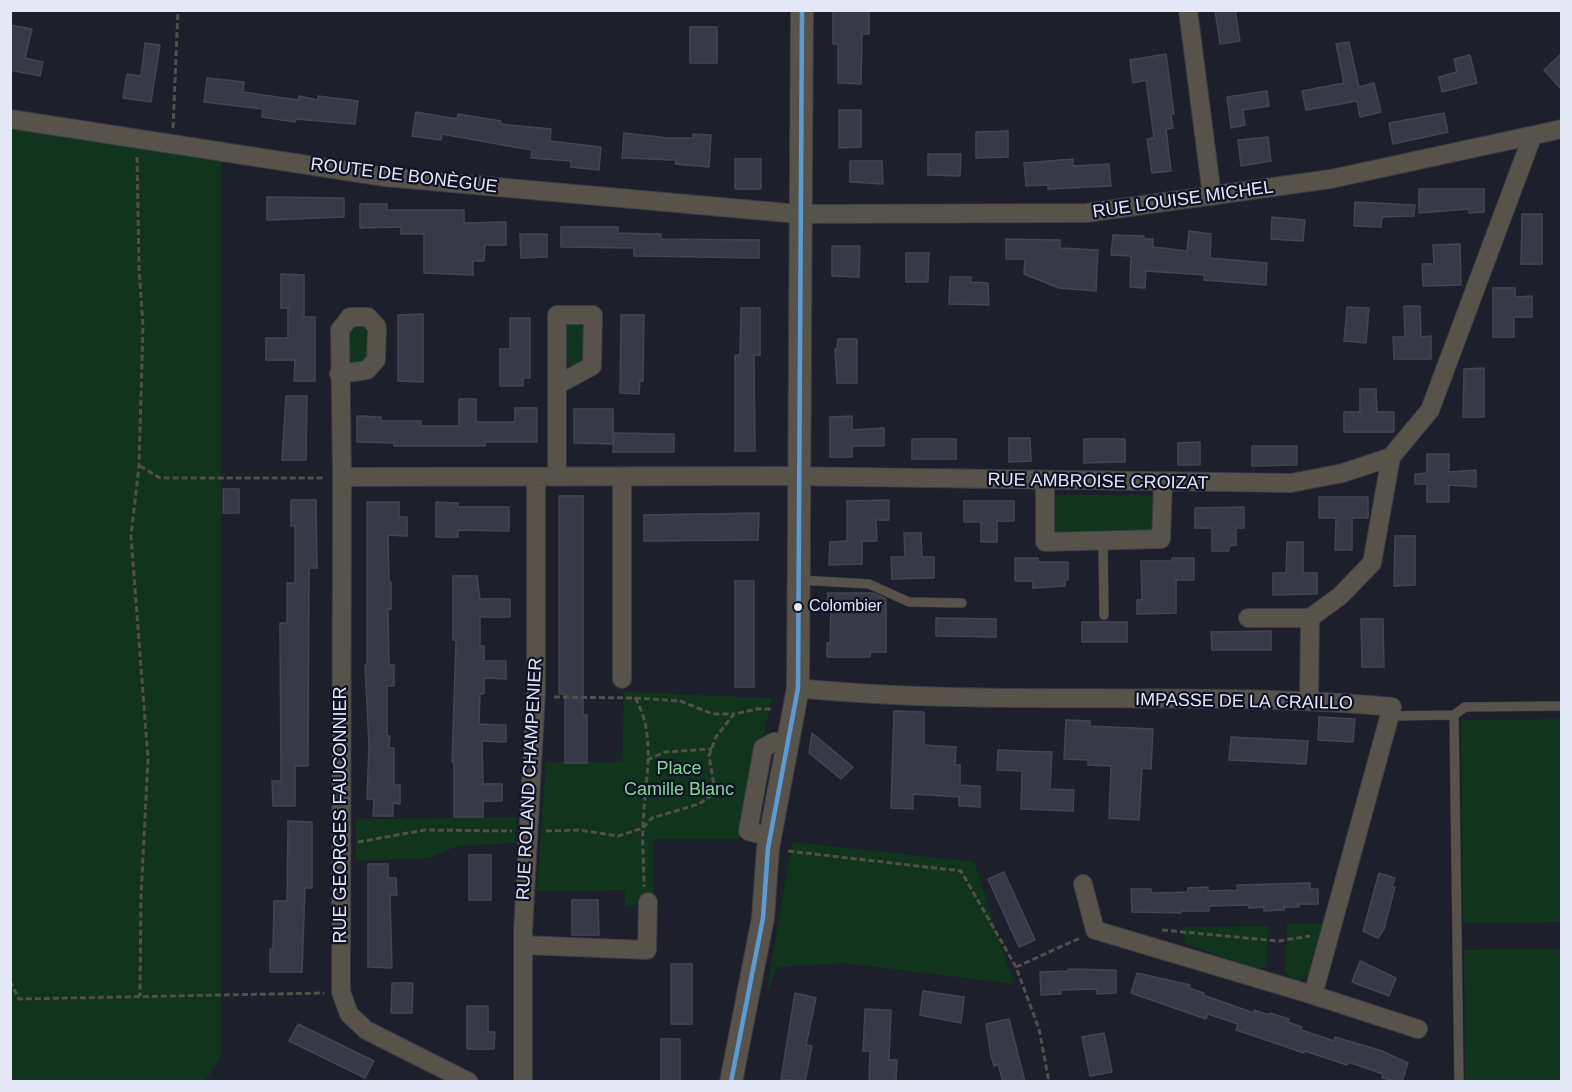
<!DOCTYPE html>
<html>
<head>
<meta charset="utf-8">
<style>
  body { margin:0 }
  #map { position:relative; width:1572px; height:1092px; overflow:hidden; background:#1d1f2a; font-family:Helvetica,sans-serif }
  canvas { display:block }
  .frame { position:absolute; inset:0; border:12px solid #e4e7f5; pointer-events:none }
</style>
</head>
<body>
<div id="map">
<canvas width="1572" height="1092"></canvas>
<div class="frame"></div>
</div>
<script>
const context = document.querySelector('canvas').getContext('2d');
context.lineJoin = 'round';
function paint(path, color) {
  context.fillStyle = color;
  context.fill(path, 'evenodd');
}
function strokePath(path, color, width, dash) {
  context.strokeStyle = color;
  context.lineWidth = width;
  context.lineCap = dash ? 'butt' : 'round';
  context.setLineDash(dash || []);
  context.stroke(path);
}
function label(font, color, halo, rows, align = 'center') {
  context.font = font + ' Helvetica,sans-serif';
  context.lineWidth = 4.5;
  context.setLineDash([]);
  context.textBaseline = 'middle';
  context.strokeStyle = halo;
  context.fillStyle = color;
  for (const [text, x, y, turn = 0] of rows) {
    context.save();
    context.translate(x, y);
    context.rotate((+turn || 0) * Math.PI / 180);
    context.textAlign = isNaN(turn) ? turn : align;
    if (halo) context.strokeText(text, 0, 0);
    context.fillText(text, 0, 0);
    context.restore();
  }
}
const green = new Path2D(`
  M10,121L221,155V1056L205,1081H11Z
  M571,324H579L583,327L584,359L571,367L563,361L564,328Z
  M361,325L368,327L370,358L356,365L349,359L348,333L352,326Z
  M1050,495H1155V534L1051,537Z
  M624,692L772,698L739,839H653V892L640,904L625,907V890L537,891L546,762H622Z
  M1561,719V922L1463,923L1461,720Z
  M517,817L515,843L458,846L429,858L356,861V819Z
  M792,842L974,862L1014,984L844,963L778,967L766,994Z
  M1287,924H1327L1315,973L1301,979L1289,977L1285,971Z
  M1269,926L1266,967L1257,969L1185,944L1183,927Z
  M1561,949V1081H1465L1464,950Z`);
const building = new Path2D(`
  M833,10H869V34H862L861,84L838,83V44H833Z
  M1215,10H1235L1240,41L1220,44Z
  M10,25L32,29L25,58L43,62L40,76L10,70Z
  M690,27H717V63H690Z
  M1349,42L1359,87L1374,83L1381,112L1360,117L1357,101L1306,110L1302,91L1344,83L1336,44Z
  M145,43L160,45L151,102L123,98L127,74L141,76Z
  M1562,53V90L1544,70Z
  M1166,54L1174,114H1171L1173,128L1166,129L1171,171L1152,173L1147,139L1154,138L1146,80L1133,83L1130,60Z
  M1470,55L1477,83L1442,92L1439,77L1457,72L1454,59Z
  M207,78L244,82L243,92L298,100L299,96L318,100V96L358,101L355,124L296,119L295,122L262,117L263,109L204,102Z
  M1267,91L1269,106L1243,110L1245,125L1231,128L1227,97Z
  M839,110H861V147L839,148Z
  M416,112L457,119L458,114L501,121L500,124L551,129L550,141L601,147L599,170L571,167V161L531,158L532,150L514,147L442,134L441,140L412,136Z
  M1444,113L1448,132L1393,144L1389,123Z
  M1008,131V157L976,158V132Z
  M624,133L668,138H693V134L711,135L709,167L675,164L676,160L622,158Z
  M1268,137L1271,161L1241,166L1238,140Z
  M928,154H961L960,176L928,175Z
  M735,159H761V189H735Z
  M1073,159V166L1109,164L1111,186L1048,189V185L1026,186L1024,163Z
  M850,161H882L883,184L850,182Z
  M1419,189H1484V212L1469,213V209L1419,213Z
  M267,197L344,198V217L267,220Z
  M1355,202L1415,205L1414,216L1382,217L1381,227L1354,226Z
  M360,204H387V210H464V223L506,222V245H485L484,261H473V275L424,273V234H401V227L360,228Z
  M1522,214H1542V264H1521Z
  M1272,217L1305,220L1303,241L1271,239Z
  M561,227H618V233L661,234V239L759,240V258L634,256V248L561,247Z
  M1189,231L1211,234L1210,258L1267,263L1266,285L1204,280L1205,275L1146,271L1145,288L1130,287L1131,256L1111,255L1113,235L1144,236V239H1153V247L1187,251Z
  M520,234H547V257L521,258Z
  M1006,239L1060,240V248L1098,250L1096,291L1059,288L1024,274L1025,259H1006Z
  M1460,244L1461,285L1423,286L1422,264H1434L1433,245Z
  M832,246H860L859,277L832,276Z
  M906,253H929L928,282H906Z
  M281,274L304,275V317H315V381H294L295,360H266V338H288V308H281Z
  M950,277H971V282L988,283L989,305L949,304Z
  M1493,288H1515V297L1532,296V317H1514V337H1493Z
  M1404,306H1420L1421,337L1431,336V359H1394L1393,337H1405Z
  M1347,307L1369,308L1366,343L1344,341Z
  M741,308H760V355H754L755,451H735V355H740Z
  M423,314V382L398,381V315Z
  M621,315H644L643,381H640L639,394L620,393Z
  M510,318H530V378H523V386H500V349H510Z
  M838,339H857V383H837L835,349H837Z
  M1484,368V417H1463L1464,369Z
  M1360,389H1376L1377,412H1394V432H1344V412H1360Z
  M286,396H307L306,460H282Z
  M459,399H476V422H515V408H537V442H485V446H394V443L357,442V416L381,417V421H421V426H459Z
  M574,409H613V444L574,443Z
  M852,416V430L884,428V446H852V457H830V417Z
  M614,433L674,434V452H613Z
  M1009,438H1030L1031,461L1009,462Z
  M912,439H956V459H912Z
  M1084,439H1125V462L1084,463Z
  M1200,442V465H1178V443Z
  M1252,446H1297V465L1252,466Z
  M1427,454H1449V472L1476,470V487L1449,485V502H1427V484H1415V474L1427,473Z
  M223,489H239V513H223Z
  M559,496H583V715H587V763H565V694H559Z
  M1319,497H1368V518H1352V550H1335L1336,518H1319Z
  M291,500H316L317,568H309L308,766H295V806H273L272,781H281L280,623H287V583H295V526H291Z
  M889,500V520H876L877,541H862V564L829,565L830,542L847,541V501Z
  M964,501H1014V521H997V542H981V522H964Z
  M367,502H399V517H407V536L388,535L389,582H391V609H388L389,665H394V686H387V736H390L389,748H394V785H400V804L393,803V816H373L374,799H367L369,745L365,665H367Z
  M436,502L458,503V507H509V531L458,530V537H436Z
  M1244,507V528H1236V545L1229,546V551H1212V528H1195V508Z
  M759,513L758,540L644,541V515Z
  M904,533H921L922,557H934V578L892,579L891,557H905Z
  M1395,536H1415V585L1394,586Z
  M1287,542H1303V573H1317V594L1273,595V573H1286Z
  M1015,558H1038V562H1068V580H1065V586L1033,588V581H1015Z
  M1172,558H1194V580H1176V613L1137,614V600H1142L1141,561H1172Z
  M453,576H477L480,599H510V617H480V646H484V661H506V679L484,678V694H480L479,724L506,725V742L482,741L483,784H502V801H483V817H454V762H452L456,640H453Z
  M735,581H754V687H735Z
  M828,593H873L886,599V652H870V657H827V643H830L831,607H827Z
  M936,618L996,619V637L936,636Z
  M1361,619H1383L1384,667H1362Z
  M1082,622H1127V642H1082Z
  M1271,631V650H1212L1211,632Z
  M894,711L924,712V745L956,747L955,765H960V785L980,786V807L959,806V797L913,794V809L891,808Z
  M1319,717L1355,719L1353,742L1318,740Z
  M1066,720L1090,721V726L1153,729L1151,769L1142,768L1139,820L1109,818L1111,766L1088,765V760L1064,759Z
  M812,733L853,767L841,779L809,753Z
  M1231,737L1308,741L1306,764L1229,760Z
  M998,750L1052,752L1050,789L1074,790L1073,811L1021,809L1022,771L997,770Z
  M288,821L312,822V888H305L302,972H270V949H273L274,901H287Z
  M469,855H491V900H469Z
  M368,864H388V878H396L397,895H390L392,968L368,967Z
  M1004,872L1035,940L1019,947L988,879Z
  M1379,873L1395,878L1392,887H1395L1384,929L1378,938L1363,931Z
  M1310,883V889H1318V904H1299V907H1284V910L1264,911V907L1249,908V905L1209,906V911H1181V913L1132,912L1131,889H1151V893L1188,892V888L1208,887V891L1238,890L1237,885Z
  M572,900H598L599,935H572Z
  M1360,961L1396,978L1389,996L1352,982Z
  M671,964H692V1024H671Z
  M1068,969L1116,970V993L1097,994V989L1060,990L1061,994L1041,995L1040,972L1068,971Z
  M1137,973L1190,985L1189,988L1204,993L1203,995L1254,1013V1010L1269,1015L1270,1013L1289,1019L1288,1022L1302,1027L1301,1030L1334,1041L1335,1037L1382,1051L1408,1063L1402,1082L1382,1078L1383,1074L1348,1062L1347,1065L1305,1051L1304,1053L1236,1030L1238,1024L1208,1014L1206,1019L1131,993Z
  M392,983H413L412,1013H391Z
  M923,991L964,997L961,1023L920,1015Z
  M795,993L816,998L806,1045L812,1046L805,1082L781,1079Z
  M467,1006H488V1032H495L494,1049H467Z
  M865,1009L891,1010L889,1060H897L896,1082H869L870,1051H863Z
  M1009,1019L1025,1082H1003L998,1064L994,1066L991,1056L986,1024Z
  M298,1024L374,1061L365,1078L289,1041Z
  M1104,1033L1112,1072L1090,1076L1082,1037Z
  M661,1039H680V1082H661Z`);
const path = new Path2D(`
  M173,128L178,10
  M137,157L139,267L143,326L139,466L131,536L148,759L141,897L140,996
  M140,466L160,478H325
  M554,697L635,698C658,736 644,784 643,826C642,846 644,867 644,887
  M635,698L680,701L713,714H734
  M647,760L665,752L712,749
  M546,831L579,830L618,836L643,828L652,818L699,804L711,796L714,786L709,756L716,737L734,714L757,709H772
  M358,842L425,830L512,831
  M788,851L961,871L1016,967L1039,1029L1049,1082
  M1162,930L1278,941L1310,936
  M1016,967L1080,938
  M10,981L19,999L324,993`);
const service = new Path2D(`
  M1103,541L1104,615
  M800,580L869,584L909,602L962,603
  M1454,715L1465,707L1562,706
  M1389,716L1454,715L1459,1082`);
const minor = new Path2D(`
  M1188,10L1212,196
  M10,119L385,177L799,214L1086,213L1331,179L1562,129
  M339,374L367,370L376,360L377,327L368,317H350L340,330L342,477
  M557,477C557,423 557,369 557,315H593L592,366L557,385
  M1045,482V542L1161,539L1163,483
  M1248,618H1310
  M622,679V477
  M798,688C996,708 1195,689 1392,707L1313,995L1095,930L1083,884
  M1309,699L1310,618L1340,596L1372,563L1391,457
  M770,837L748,831L763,748L774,742L788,744
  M523,945L647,950L648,902
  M1313,995L1418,1029
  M469,1082L366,1030L349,1014L341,992L342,477L781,476L1291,483L1343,473L1391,457L1430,410L1532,137
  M523,1082V931L536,692V477`);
const tertiary = new Path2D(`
  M731,1082L763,918L768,848L798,688L802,10`);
const bus1 = new Path2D(`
  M731,1082L763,918L768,848L798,688L802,10`);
const markers = [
  [798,607,5,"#e4e7f5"]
];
const busNames = [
  ["Colombier",809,607]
];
const streetNames = [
  ["ROUTE DE BONÈGUE",404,176,7],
  ["RUE LOUISE MICHEL",1183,200,-8],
  ["RUE AMBROISE CROIZAT",1098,482,1],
  ["IMPASSE DE LA CRAILLO",1244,702,1],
  ["RUE ROLAND CHAMPENIER",530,779,-87],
  ["RUE GEORGES FAUCONNIER",341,815,-90]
];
const parkNames = [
  ["Place",679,769],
  ["Camille Blanc",679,790]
];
paint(green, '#10341c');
paint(building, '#373948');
strokePath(building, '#43464f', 1.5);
strokePath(service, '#3a3c46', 10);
strokePath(minor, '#3a3c46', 20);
strokePath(tertiary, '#3a3c46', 24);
strokePath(path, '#524f4a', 3, [6, 3]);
strokePath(service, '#57534a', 9);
strokePath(minor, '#57534a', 18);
strokePath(tertiary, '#57534a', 22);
strokePath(bus1, '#5a9bd5', 4.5);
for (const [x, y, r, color] of markers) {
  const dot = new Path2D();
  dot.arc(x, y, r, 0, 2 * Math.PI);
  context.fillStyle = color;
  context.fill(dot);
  strokePath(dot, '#0f1225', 2);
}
label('16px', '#e4e7f5', '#0f1225', busNames, 'left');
label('18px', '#e4e7f5', '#0f1225', streetNames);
label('18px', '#82d894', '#0f1225', parkNames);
</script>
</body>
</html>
